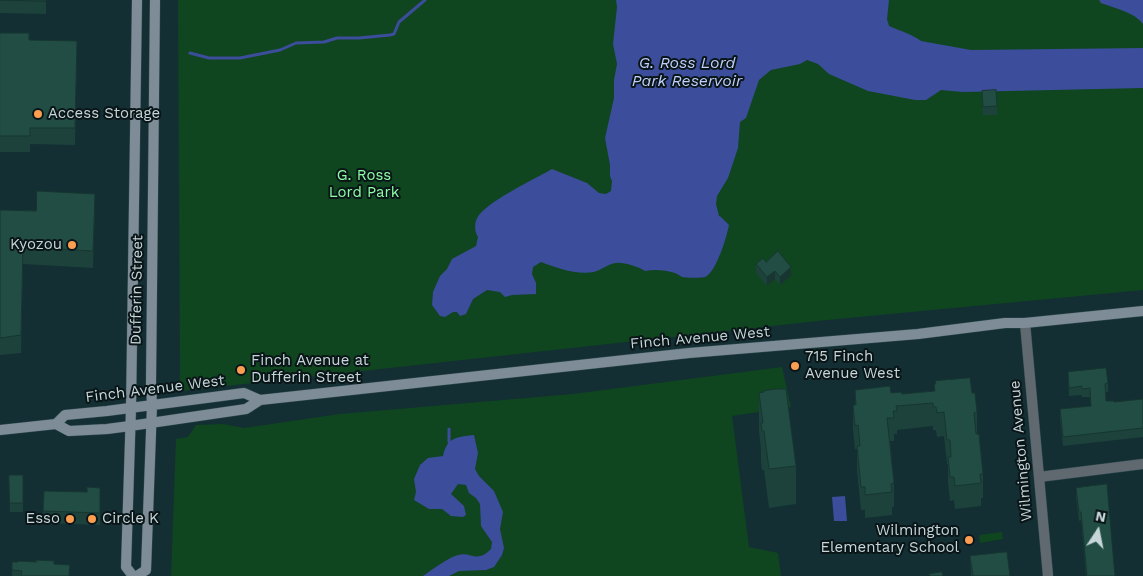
<!DOCTYPE html>
<html>
<head>
<meta charset="utf-8">
<style>
  body { margin:0 }
  #map { position:relative; width:1143px; height:576px; overflow:hidden; background:#132f34; font-family:"Work Sans",sans-serif }
  canvas { display:block }
  .north { position:absolute; left:1073px; top:506px; width:50px; height:50px; -webkit-text-stroke:4px #0a1518; paint-order:stroke; rotate:11deg; font-size:14px; font-weight:700; line-height:20px; text-align:center; color:#c6d6d9 }
  .north::after { content:''; display:block; margin:auto; width:18px; height:22px; background:#c6d6d9; clip-path:polygon(50% 0,100% 100%,50% 72%,0 100%) }
</style>
</head>
<body>
<div id="map">
<canvas width="1143" height="576"></canvas>
<div class="north">N</div>
</div>
<script>
const context = document.querySelector('canvas').getContext('2d');
context.lineJoin = 'round';
function paint(path, color) {
  context.fillStyle = color;
  context.fill(path, 'evenodd');
}
function strokePath(path, color, width, dash) {
  context.strokeStyle = color;
  context.lineWidth = width;
  context.lineCap = dash ? 'butt' : 'round';
  context.setLineDash(dash || []);
  context.stroke(path);
}
function label(font, color, halo, rows, align = 'center') {
  context.font = font + ' "Work Sans",sans-serif';
  context.lineWidth = 4;
  context.setLineDash([]);
  context.textBaseline = 'middle';
  context.strokeStyle = halo;
  context.fillStyle = color;
  for (const [text, x, y, turn = 0] of rows) {
    context.save();
    context.translate(x, y);
    context.rotate((+turn || 0) * Math.PI / 180);
    context.textAlign = isNaN(turn) ? turn : align;
    if (halo) context.strokeText(text, 0, 0);
    context.fillText(text, 0, 0);
    context.restore();
  }
}
const green = new Path2D(`
  M178,0H1143V290L827,320L180,391Z
  M782,367L791,407L732,416L749,547L778,553L781,576H171L176,439L188,437L196,425L223,424L244,428L340,414L573,394Z
  M1002,532L1003,539L980,543L979,535Z`);
const water = new Path2D(`
  M616,0H889L887,19L889,26C900,31 912,34 921,41L971,50L1143,48V88L963,92L941,90L926,100H915L868,91L829,74L818,64L807,60L800,64L771,70L759,80L746,118L740,122L738,148L728,178L717,196L716,204L719,216L721,217L729,225C727,236 716,273 705,277C702,278 686,278 682,277C680,276 678,274 675,273C665,270 655,269 645,271C639,267 623,262 616,263C608,264 601,270 594,272C576,275 557,268 541,262L533,267L532,274L536,283V294L512,295L505,297L500,292L487,290L473,299L466,314L460,316L457,312H453L445,317L440,316L432,305L433,292L440,276L447,269L452,259L476,246L478,237C474,231 474,221 479,215C492,199 533,180 552,169L587,183L599,193L606,194L611,191L612,181L610,176V165L605,138L614,98V80L617,64L613,44L617,7Z
  M1099,0H1143V24C1134,12 1114,8 1101,3Z
  M474,435L478,453L475,469L479,476L494,491L503,512L500,529L504,548L502,555L494,567L486,570L459,571L449,576H423C432,570 447,558 458,555C472,551 476,564 491,549L492,542L481,526L480,504L476,498L469,493L466,485L458,484L451,494L464,506L466,515L463,517L451,516L442,509H429L414,500L416,492L414,479L420,465L428,458L443,456C447,437 457,437 474,435Z
  M845,496L847,521H834L832,497Z`);
const stream = new Path2D(`
  M190,53L209,58H240L280,50L296,43L324,42L337,38H359L390,35L394,34L399,22L425,0
  M449,429V442L451,445`);
const street = new Path2D(`
  M1025,323L1048,576
  M1039,477L1143,464`);
const secondary = new Path2D(`
  M56,424L65,415L107,411L244,393L260,400
  M0,430L56,424L69,431L107,429L130,426L246,409L260,400L689,353L918,334L1005,323H1025L1143,311
  M133,576L126,567L131,408L137,0
  M137,576L146,570L152,405L151,383L155,0`);
const wall = new Path2D(`
  M0,0H46V14L0,13Z
  M0,33L29,40L77,41L75,145L30,144V152H0Z
  M982,91L997,106V115H983Z
  M0,210L95,211L93,268L23,264L21,353L0,355Z
  M766,262L791,276L780,285L775,279L767,286L756,273V264Z
  M1068,372L1108,383V392H1105L1106,401L1114,402L1143,399V437L1063,446L1060,418V409L1091,406L1090,397H1082V395L1069,396Z
  M934,384L972,393L977,412V434L983,474V498H981V506L955,509L954,500L950,501L948,481V464H947L944,436L937,437L936,430H933V426L897,430V434H894V441H890L894,483V507H892V515L865,518V510H861L857,470V449H855L853,429V405H855V390L902,394L934,391Z
  M759,393L796,466V504L769,508L764,470H762L761,462V450L759,431Z
  M9,475H23V512H10Z
  M1076,488L1115,576H1086L1081,520L1079,521L1076,496Z
  M44,491L100,501V525L43,523Z
  M970,556L1010,576H971Z
  M12,562L54,564L70,576H12Z`);
const shadedWall = new Path2D(`
  M95,194V211L93,268V251Z
  M791,267V276L780,285V277Z
  M775,271V279L767,286V277Z`);
const building = new Path2D(`
  M0,0H46V1Z
  M0,33H29V40L77,41L75,128H30V136H0Z
  M996,90L997,106L983,107L982,91Z
  M37,191L95,194L93,251L23,247L21,335L0,338V210L36,211Z
  M778,251L791,267L780,277L775,271L767,277L756,264L763,258L766,262Z
  M1106,368L1108,383L1105,384L1106,401H1114V402L1143,399V428L1063,437L1060,409L1091,406L1090,388L1082,389V386L1069,388L1068,372Z
  M970,378L972,393H975L977,412L974,413L976,434H979L983,474H980L981,483L955,486L954,477H950L948,457H951L950,440H947L944,412L937,413L936,407H933V403L896,406L897,411H893L894,418H887L894,483L891,484L892,492L865,495V487H861L857,446H860L858,425L855,426L853,405H856L855,390L890,386L891,393L901,392L902,394L935,391L934,384H936L935,381Z
  M776,389H786L796,466L769,469L764,431H762L761,423H763L759,393L764,392V391Z
  M9,475H23V503H10Z
  M1107,484L1115,576H1087L1081,512H1079L1076,488Z
  M87,487L100,488V513L43,511L44,491L87,492Z
  M1007,552L1010,576H973L970,556Z
  M36,560L54,561V564L70,565L69,576H21L22,571L12,570V562H18V561L36,562Z
  M942,572L943,576H930L929,574Z`);
const markers = [
  [38,114,5,"#fb9e51"],
  [72,245,5,"#fb9e51"],
  [795,366,5,"#fb9e51"],
  [241,370,5,"#fb9e51"],
  [70,519,5,"#fb9e51"],
  [92,519,5,"#fb9e51"],
  [969,540,5,"#fb9e51"]
];
const poiNames = [
  ["Access Storage",48,114],
  ["Kyozou",62,245,"right"],
  ["715 Finch",805,357],
  ["Avenue West",805,374],
  ["Finch Avenue at",251,361],
  ["Dufferin Street",251,378],
  ["Esso",60,519,"right"],
  ["Circle K",102,519],
  ["Wilmington",959,531,"right"],
  ["Elementary School",959,548,"right"]
];
const parkNames = [
  ["G. Ross",364,176],
  ["Lord Park",364,193]
];
const streetNames = [
  ["Dufferin Street",137,290,-89],
  ["Finch Avenue West",700,338,-5],
  ["Finch Avenue West",155,389,-7],
  ["Wilmington Avenue",1021,451,-95]
];
const waterNames = [
  ["G. Ross Lord",687,63],
  ["Park Reservoir",687,81]
];
paint(green, '#0f461f');
paint(water, '#3b4d9b');
strokePath(stream, '#3b4d9b', 3);
strokePath(street, '#304a4e', 11);
strokePath(secondary, '#304a4e', 11);
strokePath(street, '#606970', 10);
strokePath(secondary, '#7e8c97', 10);
paint(wall, '#1c423b');
paint(shadedWall, '#173630');
paint(building, '#214d45');
strokePath(building, '#173630', 1);
for (const [x, y, r, color] of markers) {
  const dot = new Path2D();
  dot.arc(x, y, r, 0, 2 * Math.PI);
  context.fillStyle = color;
  context.fill(dot);
  strokePath(dot, '#0a1518', 2);
}
label('15px', '#c6d6d9', '#0a1518', poiNames, 'left');
label('15px', '#8ffda5', '#0a1518', parkNames);
label('15px', '#c6d6d9', '#0a1518', streetNames);
label('italic 16px', '#c1d0fc', '#0a1518', waterNames);
</script>
</body>
</html>
